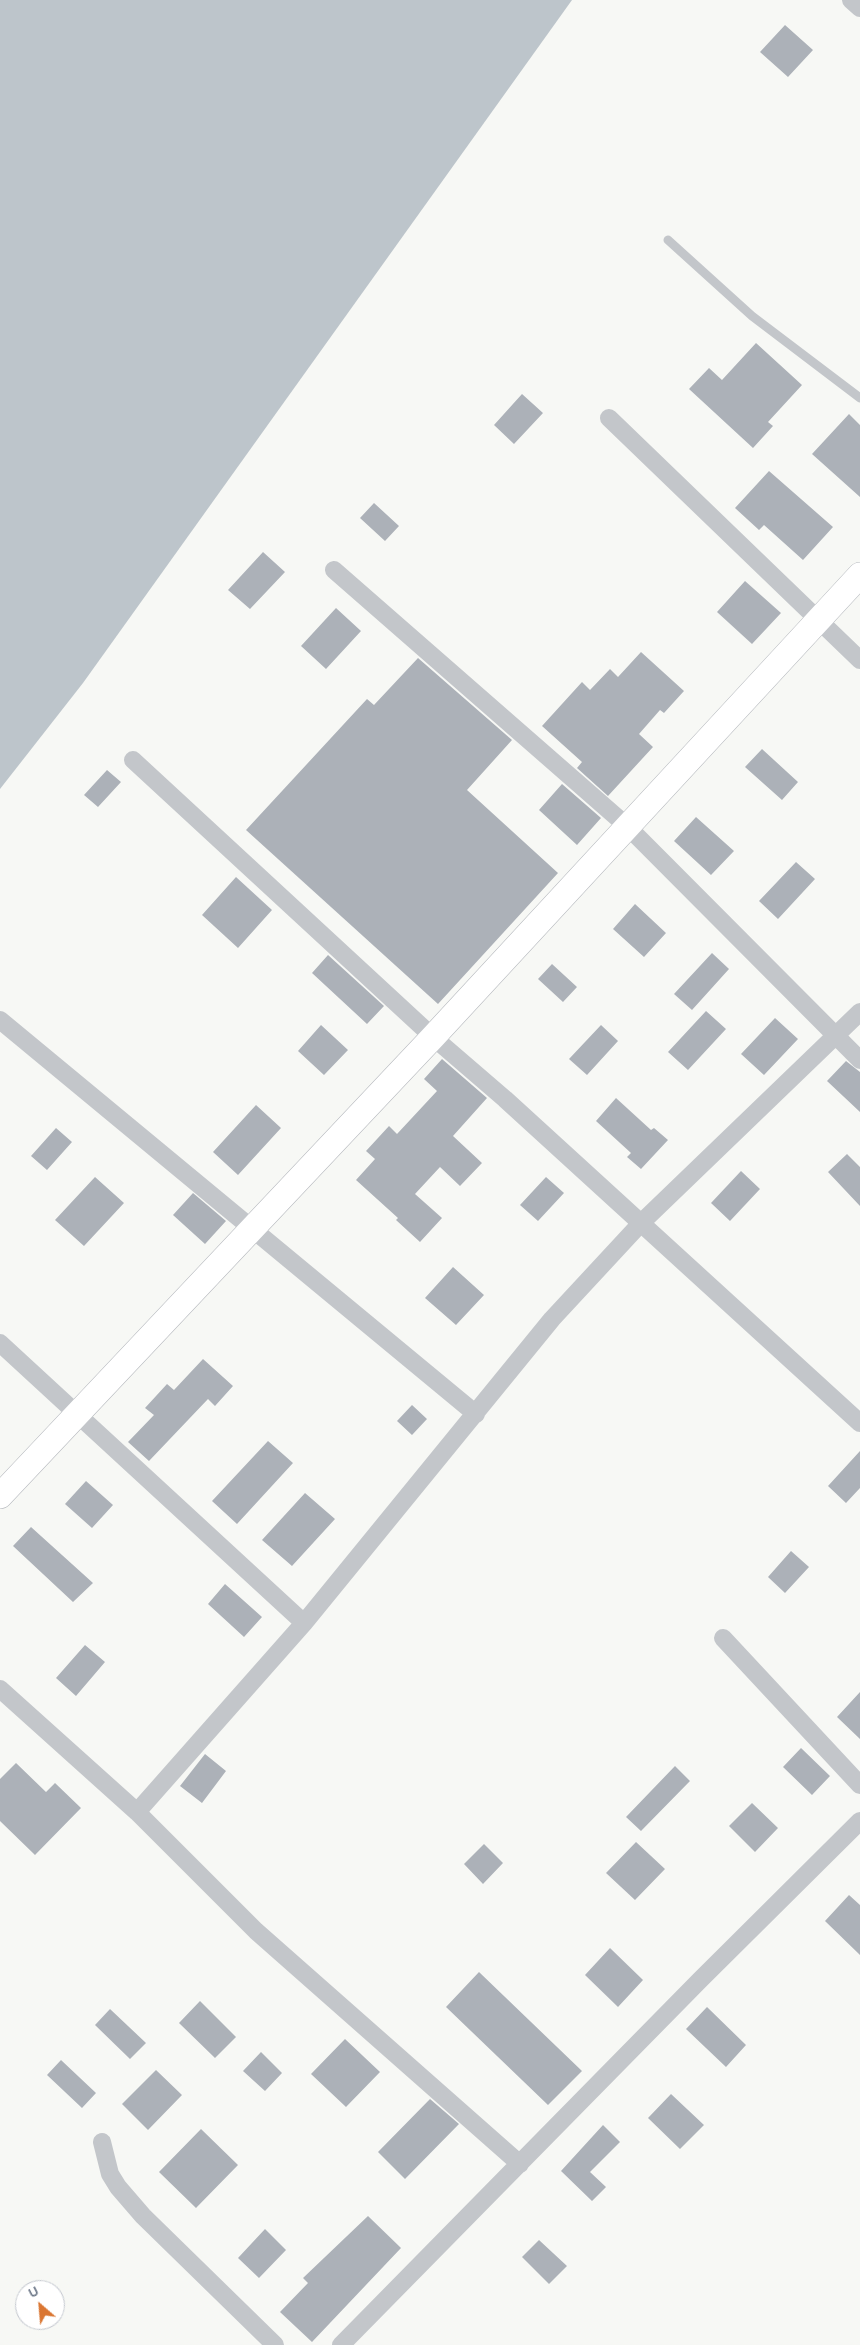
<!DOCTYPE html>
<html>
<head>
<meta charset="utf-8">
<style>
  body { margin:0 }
  #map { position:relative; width:860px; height:2345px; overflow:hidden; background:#f7f8f5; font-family:Karla,sans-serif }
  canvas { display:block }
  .north { position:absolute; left:15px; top:2280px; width:50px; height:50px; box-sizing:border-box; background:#fff; border:1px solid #c3c7ce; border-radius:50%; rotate:333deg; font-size:14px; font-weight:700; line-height:20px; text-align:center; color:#687384 }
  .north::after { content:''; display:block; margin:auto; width:18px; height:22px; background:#da7632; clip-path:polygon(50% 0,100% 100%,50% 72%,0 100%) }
</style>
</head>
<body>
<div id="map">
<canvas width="860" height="2345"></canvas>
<div class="north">U</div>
</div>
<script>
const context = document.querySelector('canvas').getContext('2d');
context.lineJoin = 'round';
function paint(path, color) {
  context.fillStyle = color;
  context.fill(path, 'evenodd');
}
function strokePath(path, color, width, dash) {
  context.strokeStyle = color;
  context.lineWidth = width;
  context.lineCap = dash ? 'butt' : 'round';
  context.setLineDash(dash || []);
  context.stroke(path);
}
const water = new Path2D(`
  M0,0H572L83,683L0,789Z`);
const building = new Path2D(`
  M785,25L813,50L788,77L760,52Z
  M756,343L802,385L768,422L773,426L753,448L689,389L709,368L722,380Z
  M522,394L543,413L514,444L494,425Z
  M849,414L860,425V497L812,454Z
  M769,471L833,527L803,560L764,525L759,530L735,508Z
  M374,503L399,526L385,541L360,518Z
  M263,552L285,572L250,609L228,590Z
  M745,581L781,613L752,644L717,612Z
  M336,608L361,631L326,669L301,646Z
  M641,652L684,691L664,713L660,710L639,734L653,747L608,796L577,768L582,762L542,726L582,682L590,690L610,669L618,677Z
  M418,658L512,740L467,790L558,873L438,1004L246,830L367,699L374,705Z
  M762,749L798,782L782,800L745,767Z
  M107,770L121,782L98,807L84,795Z
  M562,784L601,818L577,845L539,810Z
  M696,817L734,851L711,875L674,841Z
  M796,862L815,879L778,919L759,901Z
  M236,877L272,910L238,948L202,915Z
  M635,904L666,933L644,957L613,929Z
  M712,953L729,969L692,1010L674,994Z
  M328,955L384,1006L367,1024L312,973Z
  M552,964L577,987L563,1002L538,979Z
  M706,1011L726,1029L688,1070L668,1052Z
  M775,1018L798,1039L764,1075L741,1054Z
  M321,1025L348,1050L324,1075L298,1051Z
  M601,1025L618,1041L587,1075L569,1059Z
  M442,1059L487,1098L453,1136L482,1163L460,1186L440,1167L415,1194L442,1218L420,1242L396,1220L398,1218L356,1180L375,1159L366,1151L389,1126L397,1134L437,1091L424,1079Z
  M846,1061L860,1072V1112L827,1081Z
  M616,1098L651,1130L654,1128L668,1140L641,1169L627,1157L631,1153L596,1121Z
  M256,1105L281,1128L238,1175L213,1152Z
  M56,1128L72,1142L47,1170L31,1156Z
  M847,1154L860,1167V1206L828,1172Z
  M741,1171L760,1189L730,1221L711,1203Z
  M95,1177L124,1203L84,1246L55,1220Z
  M546,1177L564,1193L538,1221L520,1205Z
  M193,1193L226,1221L205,1244L173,1215Z
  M453,1267L484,1295L456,1325L425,1298Z
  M203,1359L233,1386L215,1406L208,1399L149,1461L128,1442L154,1415L145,1408L167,1384L174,1390Z
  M412,1405L427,1419L412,1435L397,1421Z
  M268,1441L293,1463L237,1524L212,1501Z
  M860,1451V1488L846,1503L828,1486Z
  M86,1481L113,1505L92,1528L65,1504Z
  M305,1493L335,1519L292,1566L262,1540Z
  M31,1527L93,1583L73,1602L13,1546Z
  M791,1551L809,1567L785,1593L768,1577Z
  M225,1584L262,1617L244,1637L208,1604Z
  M85,1645L105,1662L76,1696L56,1678Z
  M860,1692V1739L837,1717Z
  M801,1748L830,1776L812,1795L783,1767Z
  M205,1754L226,1771L202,1803L180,1786Z
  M16,1763L46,1792L55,1783L81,1808L35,1855L0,1821V1779Z
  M675,1766L690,1781L641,1831L626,1817Z
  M752,1803L778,1828L755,1852L729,1826Z
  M636,1842L665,1869L635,1900L606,1873Z
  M484,1844L503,1863L483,1884L464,1864Z
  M849,1895L860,1905V1955L825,1921Z
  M610,1948L643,1980L618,2007L585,1975Z
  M479,1972L582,2071L548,2105L446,2007Z
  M200,2001L236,2037L215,2058L179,2023Z
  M707,2007L746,2045L726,2067L686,2029Z
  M110,2009L146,2043L130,2059L95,2025Z
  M345,2039L380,2072L346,2107L311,2074Z
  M261,2052L282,2073L265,2091L243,2071Z
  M61,2060L96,2093L82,2108L47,2075Z
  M156,2070L182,2095L148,2130L122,2104Z
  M671,2094L704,2125L680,2149L648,2118Z
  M430,2099L459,2124L405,2179L378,2152Z
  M603,2125L620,2142L590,2172L606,2187L592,2201L561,2171Z
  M201,2129L238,2165L196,2208L159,2172Z
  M368,2216L401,2248L312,2342L280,2312L308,2283L303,2278Z
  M265,2229L286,2250L259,2278L238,2258Z
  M539,2240L567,2266L549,2284L522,2257Z`);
const lane = new Path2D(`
  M668,240L752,316L860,398`);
const street = new Path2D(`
  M851,0L860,8
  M609,418L860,660
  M334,570L628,827L860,1060
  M133,760L433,1037L505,1099L860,1423
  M0,1020L476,1414
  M0,1343L304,1623
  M723,1638L860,1785
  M0,1689L137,1812L256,1931L520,2164
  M137,1812L304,1623L552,1319L641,1223L860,1012
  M102,2142L110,2174L118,2187L143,2216L275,2345
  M341,2345L700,1980L860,1821`);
const secondary = new Path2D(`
  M0,1496L433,1037L860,575`);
paint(water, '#bdc5cb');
paint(building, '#acb1b8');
strokePath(secondary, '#b6b9be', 26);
strokePath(lane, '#c3c6ca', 9);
strokePath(street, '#c3c6ca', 18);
strokePath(secondary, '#fff', 25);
</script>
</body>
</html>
